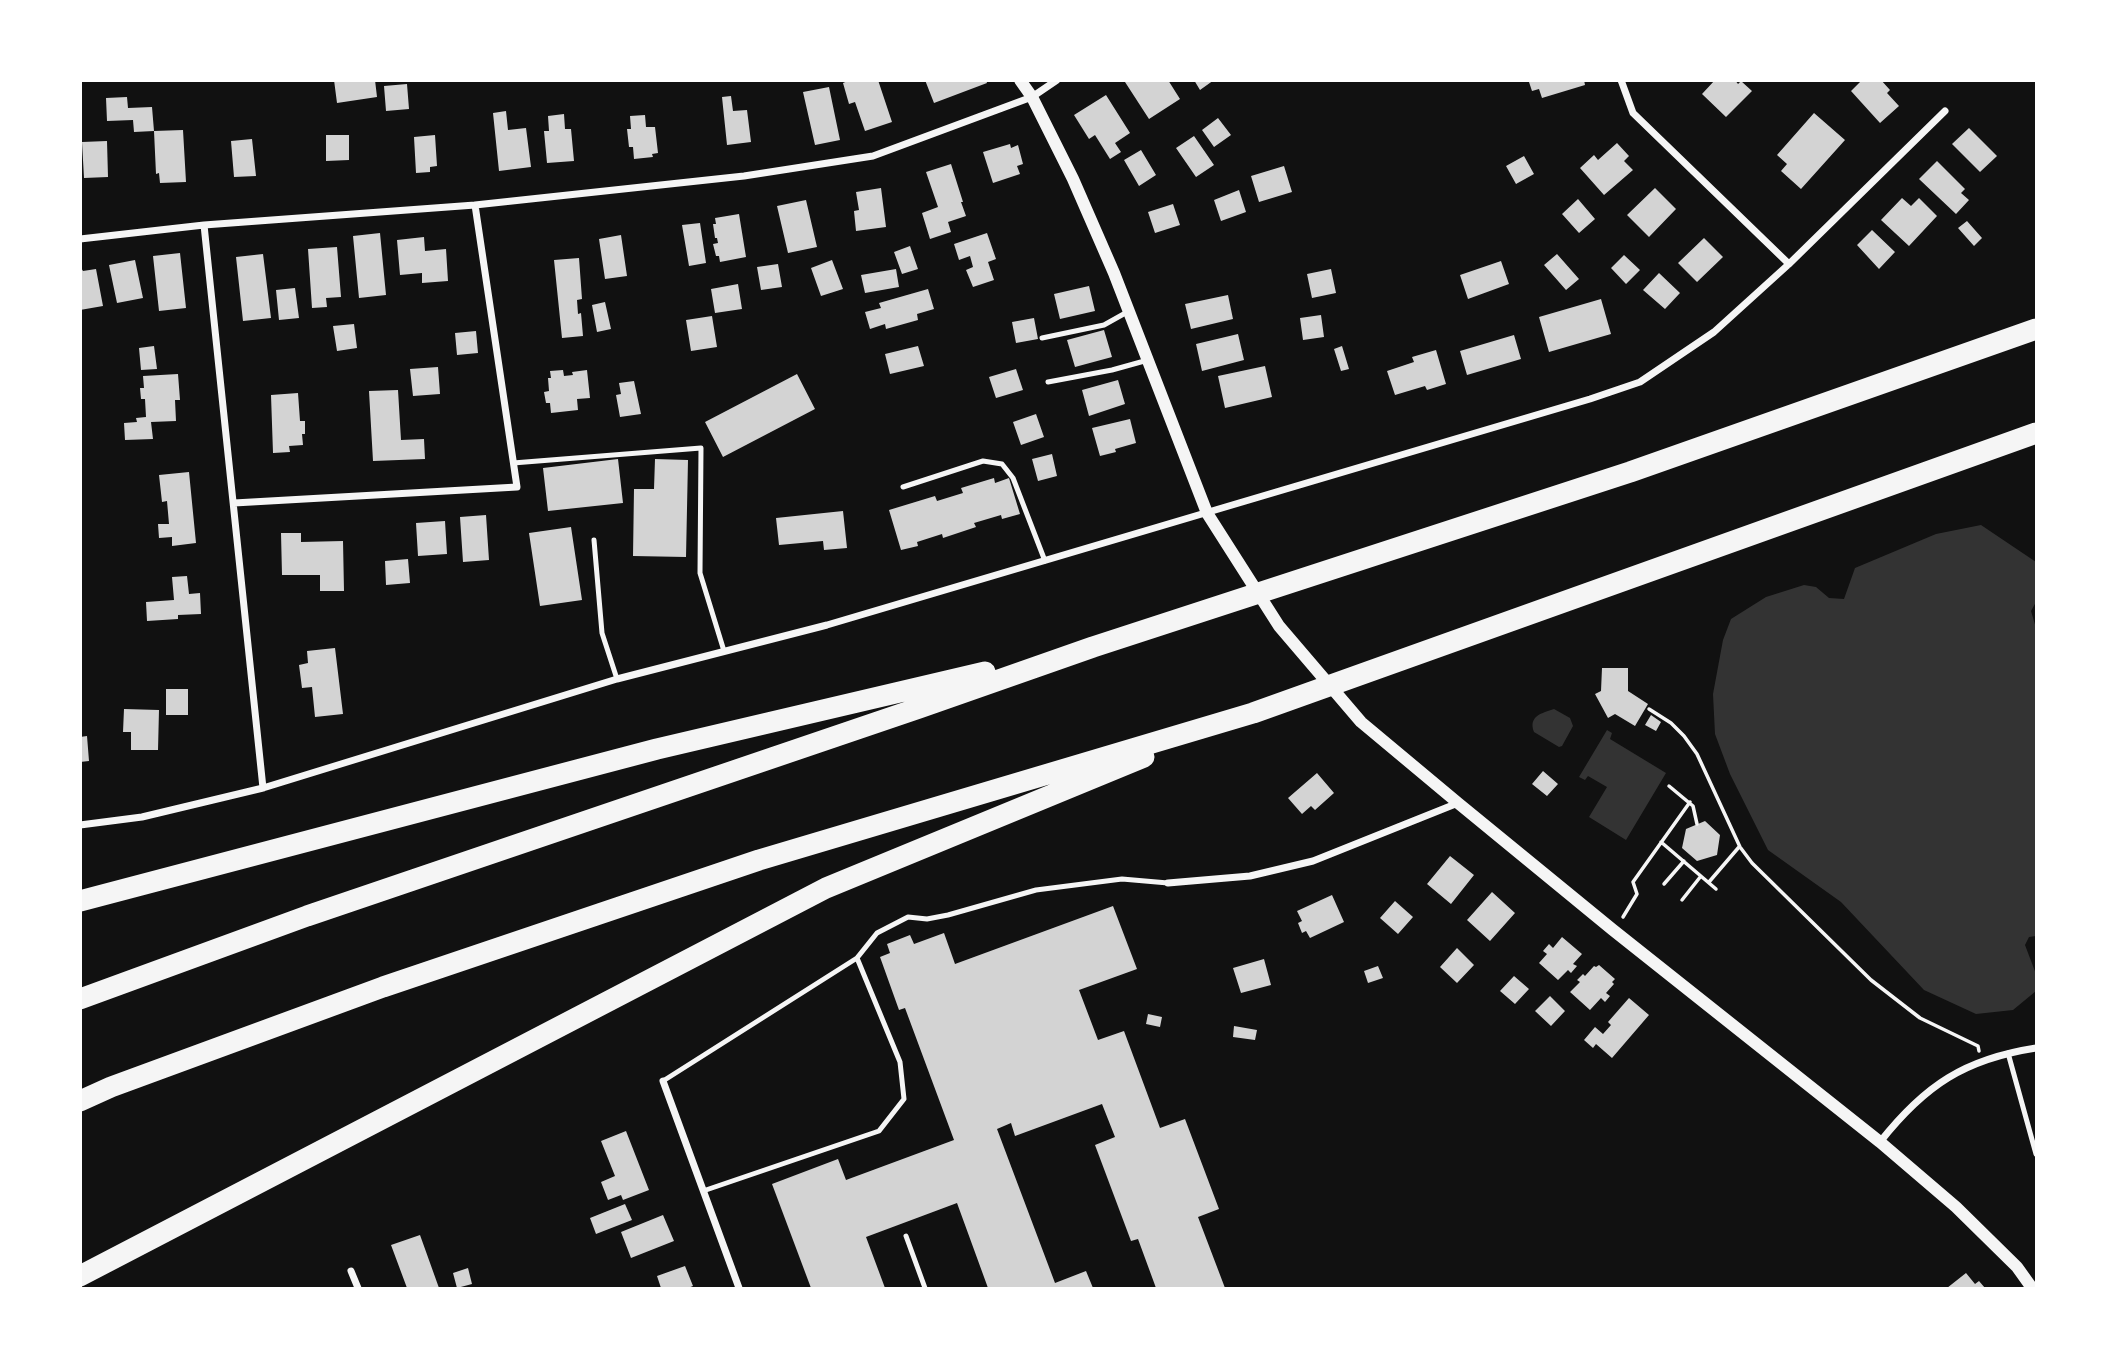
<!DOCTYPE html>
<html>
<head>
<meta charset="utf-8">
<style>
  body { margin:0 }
  #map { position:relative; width:2117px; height:1369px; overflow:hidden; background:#111; font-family:Quicksand,sans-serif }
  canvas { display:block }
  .frame { position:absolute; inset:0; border:82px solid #fff; pointer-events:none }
</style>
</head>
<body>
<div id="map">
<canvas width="2117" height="1369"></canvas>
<div class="frame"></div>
</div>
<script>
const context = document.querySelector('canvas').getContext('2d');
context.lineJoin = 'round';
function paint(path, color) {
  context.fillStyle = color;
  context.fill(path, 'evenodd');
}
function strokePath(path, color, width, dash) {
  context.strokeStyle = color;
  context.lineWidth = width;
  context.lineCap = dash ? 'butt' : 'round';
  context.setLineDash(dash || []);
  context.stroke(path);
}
const water = new Path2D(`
  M1981,525L2036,562V602L2031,611L2036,628V936L2029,937L2025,945L2036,974V991L2013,1010L1976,1014L1924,990L1841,902L1768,850L1730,774L1715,734L1713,694L1723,640L1731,619L1766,597L1804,585L1816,587L1829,598L1844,599L1855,568L1936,534Z
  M1554,709L1570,718L1573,726L1562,746L1559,747L1534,732C1528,716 1542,713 1554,709Z
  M1607,730L1612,733L1610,739L1666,773L1626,840L1589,817L1607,787L1588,776L1585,780L1579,777Z`);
const building = new Path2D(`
  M334,80H375L377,97L337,103Z
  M850,80H878L892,122L865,131L855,102L849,104L843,83Z
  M925,80H986L987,83L934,103Z
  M1128,80H1168L1180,99L1149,119L1125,82Z
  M1194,80H1214L1200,90Z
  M1533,80H1584L1585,85L1542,98L1539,89L1532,91L1529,82Z
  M1715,80H1735L1738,84L1741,81L1752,91L1726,117L1702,94Z
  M1862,80H1881L1890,90L1887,93L1899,106L1880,123L1851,91Z
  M407,84L409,109L386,111L384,86Z
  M829,87L840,140L815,145L803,92Z
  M1106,95L1130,133L1115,143L1121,152L1110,159L1095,135L1089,139L1074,115Z
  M731,96L733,111L747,110L751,142L727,145L722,97Z
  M127,97L128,108L152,107L154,131L134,132L133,120L107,121L106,98Z
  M506,111L508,130L526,128L531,167L499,171L493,113Z
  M1814,113L1845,140L1801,189L1781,171L1787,164L1777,155Z
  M564,114L565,129H571L574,161L547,163L544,131H549L548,116Z
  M645,115L646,127H655L658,153L652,154L653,157L634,159L633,147H629L627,129H631L630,116Z
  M1218,118L1231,135L1214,147L1202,130Z
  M1969,128L1997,156L1980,172L1952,144Z
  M183,130L186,182L160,183L159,173L156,174L154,131Z
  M326,135H349V160L326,161Z
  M435,135L437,166L430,167V172L416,173L414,137Z
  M1194,136L1214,165L1196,177L1176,148Z
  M252,139L256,176L234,177L231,141Z
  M107,141L108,177L84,178L82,142Z
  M1617,143L1629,156L1624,161L1633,170L1604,195L1580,168L1594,155L1598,160Z
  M1010,144L1011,148L1018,145L1023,164L1017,166L1020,174L993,183L983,152Z
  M1141,150L1156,175L1139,186L1124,160Z
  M1524,156L1534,174L1516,184L1506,166Z
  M1937,161L1965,189L1961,193L1969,200L1956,214L1919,179Z
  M951,164L963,202H961L966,216L948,222L951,232L930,239L922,213L938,207L926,172Z
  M1284,166L1292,192L1259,202L1251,176Z
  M881,188L886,227L856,231L854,211L859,210L856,192Z
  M1655,188L1676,209L1649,237L1627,215Z
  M1239,190L1246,212L1221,221L1214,200Z
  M1902,198L1911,206L1919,198L1937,216L1909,246L1881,220Z
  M1578,199L1595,219L1579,233L1562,214Z
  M806,200L817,247L788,253L777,206Z
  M1173,204L1180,225L1155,233L1148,212Z
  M739,214L746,257L720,262L719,256H716L713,244L718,243L717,238H715L713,224H716L715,218Z
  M1967,221L1982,238L1974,246L1958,228Z
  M700,223L706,263L689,266L682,225Z
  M1872,230L1895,252L1879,269L1857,245Z
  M380,233L386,295L359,298L353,236Z
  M987,233L996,259L988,262L994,280L973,287L966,270L973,267L970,256L959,260L954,244Z
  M621,235L627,276L605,279L599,239Z
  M424,237L425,251L446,249L448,281L422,283V273L400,275L397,240Z
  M1704,238L1723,257L1697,282L1678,263Z
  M910,246L918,269L902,274L894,252Z
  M337,247L341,297L326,298L327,307L312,308L308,249Z
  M180,253L186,308L159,311L153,256Z
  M263,254L271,318L243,321L236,257Z
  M1557,254L1579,279L1566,290L1544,265Z
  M1624,255L1640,270L1626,284L1611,268Z
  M579,258L582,299L577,300L578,314L581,313L583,336L562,338L554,260Z
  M135,260L143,298L117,303L109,265Z
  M832,260L843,289L821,296L811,268Z
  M1501,261L1509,284L1468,299L1460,275Z
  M778,264L782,287L761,290L757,267Z
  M80,266L83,271L96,269L103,306L80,310Z
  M896,269L899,287L865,293L861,275Z
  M1331,269L1336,293L1312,298L1307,274Z
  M1659,273L1680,293L1665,309L1643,290Z
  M738,284L742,309L715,313L711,289Z
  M1089,286L1095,311L1060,319L1054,294Z
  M295,288L299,318L279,320L276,290Z
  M928,289L934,309L917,314L918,320L886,329L885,324L870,329L865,312L881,308L879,303Z
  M1228,295L1233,319L1191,329L1185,304Z
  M1601,299L1611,334L1549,352L1539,317Z
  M605,302L611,329L597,332L592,305Z
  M1321,315L1324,337L1303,340L1300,318Z
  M712,316L717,347L691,351L686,320Z
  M1034,318L1038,339L1016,343L1012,322Z
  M354,324L357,348L337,351L333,326Z
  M1104,330L1112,357L1075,367L1067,340Z
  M476,331L478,353L457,355L455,333Z
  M1238,334L1244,360L1202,371L1196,344Z
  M1514,335L1521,359L1467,375L1460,351Z
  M154,346L157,369L141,370L139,348Z
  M918,346L924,366L890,374L885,354Z
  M1342,346L1349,369L1341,371L1334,349Z
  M1436,350L1446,384L1427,390L1425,386L1395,395L1387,371L1414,362L1412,357Z
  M1265,366L1272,397L1225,408L1218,376Z
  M438,367L440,394L413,396L410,369Z
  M1016,369L1023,390L996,398L989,377Z
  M563,370L564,376L573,375L572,372L587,370L590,398L577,399L578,410L551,413L550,403H546L544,392L549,391L548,378H551L550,371Z
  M178,374L180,400H175L176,421L151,422L153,439L125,440L124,423L137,422L136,418L146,417L145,399H141L140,388H144L143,376Z
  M797,374L815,409L723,457L705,422Z
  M1118,380L1125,404L1089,416L1082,390Z
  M634,381L641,414L620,417L616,395L621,394L619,383Z
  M398,390L401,440L424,439L425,459L373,461L369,391Z
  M298,393L300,421H305V434H302L303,445L289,446L290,452L273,453L271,395Z
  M1036,414L1044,437L1021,445L1013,422Z
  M1130,419L1136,443L1115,449L1116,452L1100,456L1092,428Z
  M1052,454L1057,476L1038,481L1032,459Z
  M618,459L623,503L548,511L543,468Z
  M655,459L688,460L686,557L633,556L634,489H654Z
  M189,472L196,543L172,546V537L159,538L158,524H169L167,501L162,502L159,475Z
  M994,478L995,483L1009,478L1020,514L1002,519L1001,515L974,523L976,527L943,538L942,534L917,542L918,546L901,550L889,510L935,496L937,501L963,493L961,488Z
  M843,511L847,548L824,550L823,541L779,545L776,518Z
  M486,515L489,560L463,562L460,517Z
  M445,521L447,554L418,556L416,523Z
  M571,527L582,600L540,606L529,533Z
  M281,533H301V542L343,541L344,591H320V575H282Z
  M408,559L410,583L386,585L385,561Z
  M187,576L189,594L200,593L201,614L178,615V619L147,621L146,602L174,600L172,577Z
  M335,648L343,714L315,717L312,687L302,688L299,665L308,663L307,651Z
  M1602,668H1628V691L1648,704L1635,726L1615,714L1608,718L1595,694L1601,691Z
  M166,689H188V715H166Z
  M124,709L159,710L158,750H131V732H123Z
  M1651,715L1661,722L1656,731L1645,725Z
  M87,736L89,761L80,762V737Z
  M1543,771L1558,784L1547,796L1532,784Z
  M1317,773L1334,793L1315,810L1311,806L1302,814L1288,798Z
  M1705,821L1720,835L1717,855L1697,861L1682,848L1686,829Z
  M1450,856L1474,875L1451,904L1427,884Z
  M1492,892L1515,913L1490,941L1467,920Z
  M1332,895L1344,922L1310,938L1306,931L1302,933L1298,923L1302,921L1297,911Z
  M1395,901L1413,917L1398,934L1380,918Z
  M1113,906L1137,969L1079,990L1098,1040L1124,1031L1160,1128L1185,1119L1219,1209L1198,1217L1225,1288H1156L1138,1239L1131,1241L1095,1145L1115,1137L1102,1104L1015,1136L1011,1123L997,1129L1055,1283L1086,1271L1093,1288H988L957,1203L866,1237L885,1288H811L772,1184L838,1159L846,1180L954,1140L905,1008L899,1010L880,957L890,953L887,944L910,935L914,944L944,933L955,964Z
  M1562,937L1582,954L1573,964L1577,966L1571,973L1568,970L1558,980L1539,963L1547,954L1543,951L1549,944L1553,948Z
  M1457,948L1474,965L1457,983L1440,967Z
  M1264,959L1271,985L1241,993L1233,968Z
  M1599,965L1615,979L1612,982L1614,984L1606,993L1610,996L1605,1002L1601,998L1590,1010L1570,992L1580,982L1577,980L1583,974L1585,976L1594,966L1596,967Z
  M1378,966L1383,978L1368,983L1364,971Z
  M1514,976L1529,989L1515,1004L1500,991Z
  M1550,996L1565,1011L1551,1026L1535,1011Z
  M1629,998L1649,1015L1612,1058L1596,1044L1593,1048L1584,1040L1595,1027L1603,1034L1611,1025L1608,1022Z
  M1148,1014L1162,1017L1160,1027L1146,1024Z
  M1234,1026L1257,1030L1255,1040L1233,1037Z
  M626,1131L649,1190L623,1200L621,1195L608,1200L601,1182L615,1176L601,1141Z
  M625,1204L632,1220L596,1234L590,1218Z
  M663,1215L674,1241L631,1258L621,1232Z
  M420,1235L439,1288H407L391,1245Z
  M685,1266L693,1286L688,1288H661L657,1276Z
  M468,1268L472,1284L457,1288L453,1273Z
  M1966,1273L1975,1284L1979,1281L1985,1288H1947Z`);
const path = new Path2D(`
  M1649,709L1671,723L1684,736L1697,754L1740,847L1752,863L1871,980L1920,1018L1978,1046L1979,1051
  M1669,786L1693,806L1697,824
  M1661,842L1716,889
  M1709,882L1739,847
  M1664,884L1684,861
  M1682,900L1701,876
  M1623,917L1637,894L1633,882L1690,802`);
const service = new Path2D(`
  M1042,338L1104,325L1129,311
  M1048,382L1112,370L1148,360
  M513,463L701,448L700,573L724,651
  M903,487L983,461L1002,464L1013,478L1045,561
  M594,540L602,633L617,679
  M2008,1053L2036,1154
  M663,1081L857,958L877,933L908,917L927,919L948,915L1036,890L1122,879L1168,883
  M703,1191L879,1131L904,1099L900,1062L857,958
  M906,1236L925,1288`);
const minor = new Path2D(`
  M1621,80L1633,113L1789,264
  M204,225L263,788
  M80,239L204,225L475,205L744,176L873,156L1032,97L1057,80
  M234,503L517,487L475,205
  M80,825L142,817L263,788L617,679L827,625L1590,399L1640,382L1714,332L1789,264L1945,111
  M1168,883L1250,876L1313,861L1458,803
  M663,1081L739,1288
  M1880,1142C1925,1085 1965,1059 2036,1048
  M351,1271L358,1288`);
const tertiary = new Path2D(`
  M1020,80L1032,97L1073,179L1114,273L1207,513L1279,626L1361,722L1458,803L1613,930L1880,1142L1956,1207L2017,1267L2032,1288`);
const motorway = new Path2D(`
  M80,901L657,749L985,672
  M80,999L307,916L919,708L1093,647L1630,472L2036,329
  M80,1101L111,1087L383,987L759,860L1253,713L2036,433
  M80,1276L826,888L1144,757`);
paint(water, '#333');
paint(building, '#d3d3d3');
strokePath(path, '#f5f5f5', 3.5);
strokePath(service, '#f5f5f5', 5);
strokePath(minor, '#f5f5f5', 7);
strokePath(tertiary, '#f5f5f5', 12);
strokePath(motorway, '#f5f5f5', 21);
</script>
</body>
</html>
